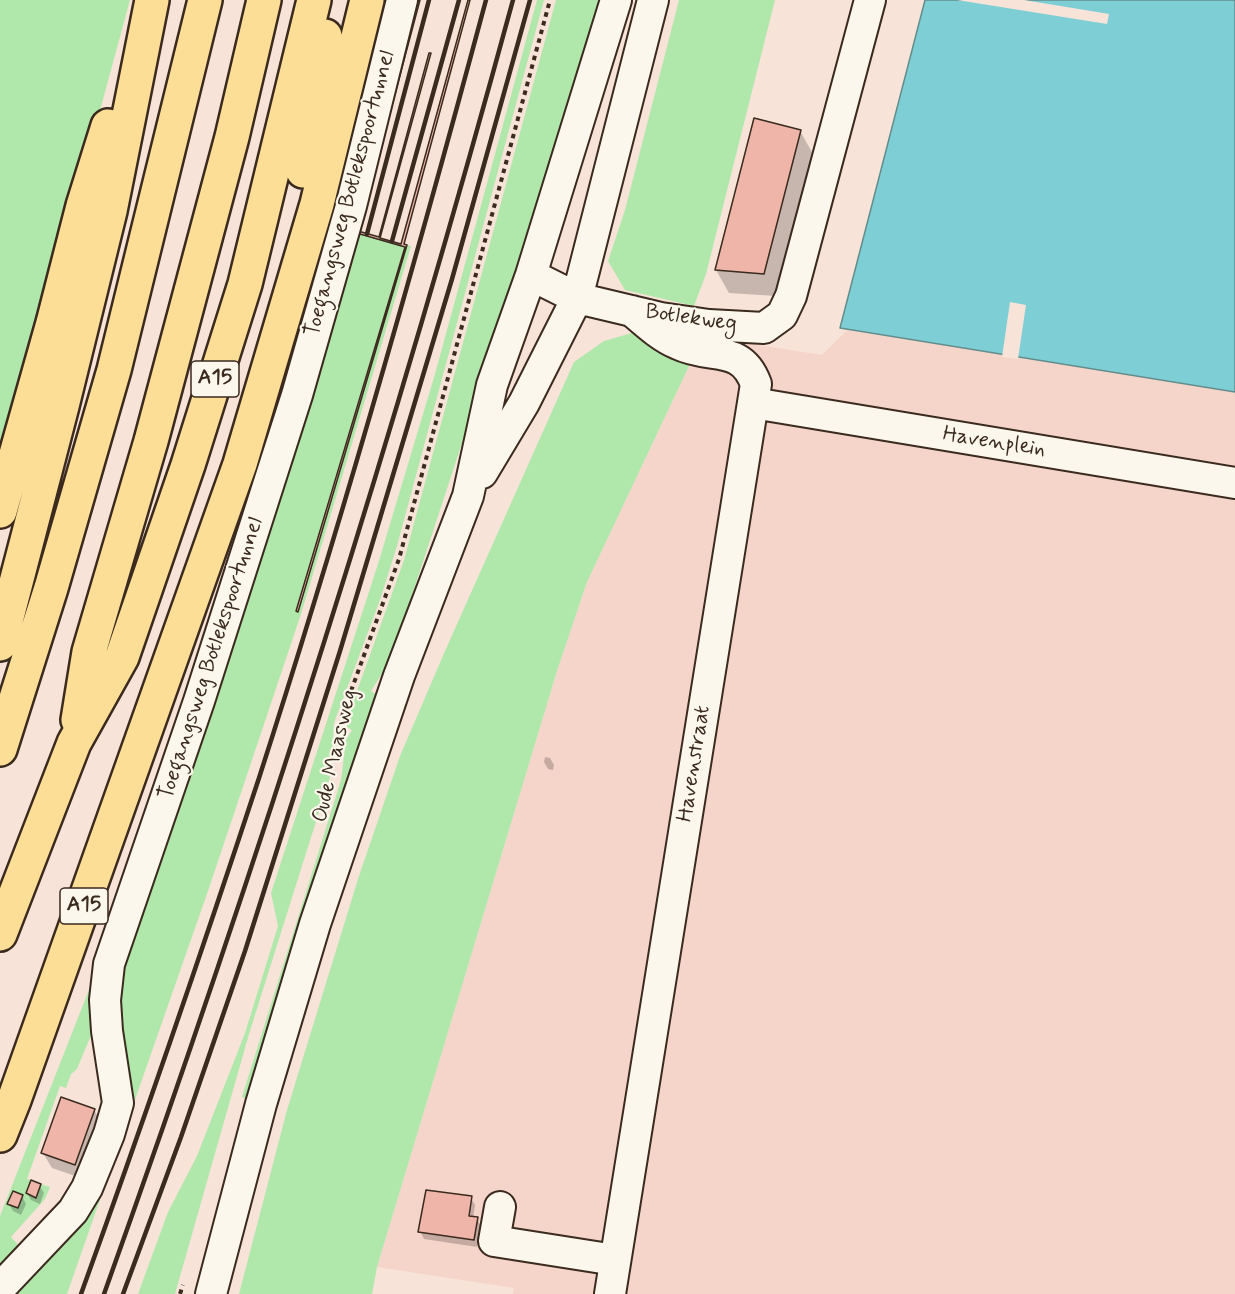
<!DOCTYPE html>
<html>
<head>
<meta charset="utf-8">
<style>
  body { margin:0 }
  canvas { display:block; background:#f7e3d8 }
</style>
</head>
<body>
<canvas width="1235" height="1294"></canvas>
<script>
const context = document.querySelector('canvas').getContext('2d');
context.lineJoin = 'round';
function paint(path, color) {
  context.fillStyle = color;
  context.fill(path, 'evenodd');
}
function strokePath(path, color, width, dash) {
  context.strokeStyle = color;
  context.lineWidth = width;
  context.lineCap = dash ? 'butt' : 'round';
  context.setLineDash(dash || []);
  context.stroke(path);
}
function label(font, color, halo, rows, align = 'center') {
  context.font = font + ' Mynerve,sans-serif';
  context.lineWidth = 4.5;
  context.setLineDash([]);
  context.textBaseline = 'middle';
  context.strokeStyle = halo;
  context.fillStyle = color;
  for (const [text, x, y, turn = 0] of rows) {
    context.save();
    context.translate(x, y);
    context.rotate((+turn || 0) * Math.PI / 180);
    context.textAlign = isNaN(turn) ? turn : align;
    if (halo) context.strokeText(text, 0, 0);
    context.fillText(text, 0, 0);
    context.restore();
  }
}
const built = new Path2D(`
  M847,330L1235,391V1294H513L514,1288L377,1267L557,671L587,582L690,364L696,335L822,355Z`);
const green = new Path2D(`
  M0,0H130L33,357L0,471Z
  M537,0H544L397,546L380,600L334,723L331,774L249,1034L175,1294H138L168,1212L197,1156L245,1033L278,926L271,893L378,564L435,374Z
  M556,0H602C536,219 465,436 393,652L385,669L371,691L378,696L250,1100L242,1097L341,780L346,740L352,730L347,727L353,702L404,560Z
  M679,0H775L706,274L694,306L625,290L608,261L625,210Z
  M354,230L405,245L296,611L297,612L407,245L411,246L301,614L208,891L67,1294H8L106,1167L111,999Z
  M632,333L654,339L690,364L587,582L557,671L377,1267L372,1294H239L287,1110L358,879L400,756L445,651L574,362L604,341Z
  M96,972L92,1033L77,1069L71,1074L66,1088L60,1086L27,1179L31,1180L26,1193L36,1197L41,1184L50,1187L45,1199L11,1237L19,1246L0,1267V1216Z`);
const water = new Path2D(`
  M925,0H1235V392L840,328Z`);
const pier = new Path2D(`
  M957,0H1024L1109,14L1107,24Z
  M1010,302L1026,305L1018,359L1002,357Z`);
const shadow = new Path2D(`
  M800,131L813,154L776,296L729,293L716,270Z
  M545,757L550,758L554,765L553,770L548,769L544,762Z
  M94,1110L103,1125L84,1179L52,1168L43,1153Z
  M40,1186L44,1193L40,1204L31,1200L27,1193Z
  M22,1196L26,1204L21,1215L13,1211L9,1204Z
  M471,1198L475,1205L473,1218L477,1219L481,1226L477,1247L424,1239L420,1231Z`);
const building = new Path2D(`
  M418,0H420L387,124L358,231L379,237L429,53H431L380,238L401,244L468,0H470L404,244L407,245L298,612L296,611L405,247L353,232L386,124Z
  M754,118L801,130L764,274L715,270Z
  M61,1097L95,1109L75,1165L41,1153Z
  M31,1180L41,1184L36,1198L26,1193Z
  M426,1190L472,1196L469,1216L478,1217L474,1240L418,1232Z
  M13,1191L23,1195L18,1208L7,1204Z`);
const path = new Path2D(`
  M339,761V734L343,713L399,559L550,0
  M180,1294L183,1285`);
const minor = new Path2D(`
  M531,275L577,298L661,318L709,325L764,328L782,315L791,296L870,0
  M753,403L1235,483
  M482,473L524,403L577,298L653,0
  M500,1207L494,1241L615,1260
  M0,1288L73,1211L87,1188L109,1134L118,1103L107,1031L105,1000L109,964L199,701L297,395L351,206L402,0
  M211,1294L261,1104L315,924L399,676L468,496L492,385L531,275L616,0
  M610,1294L756,384C741,343 711,360 678,344C661,337 646,323 632,311`);
const highway = new Path2D(`
  M303,171L309,151L325,36
  M0,511L53,323L83,206L108,126
  M0,644L62,406L110,211L152,0
  M78,720L89,652L151,441L232,137L264,0
  M0,749L51,588L114,370L205,0
  M0,934L74,743L122,657L188,465L245,284L314,0
  M0,1135L14,1100L240,464L317,204L367,0`);
const rail = new Path2D(`
  M367,234L429,0
  M392,241L459,0
  M81,1294C143,1123 202,951 259,778C342,521 416,261 486,0
  M104,1294C257,868 394,437 513,0
  M123,1294L181,1137L245,951L340,651L452,279L530,0`);
const shields = [
  [215,379,48],
  [84,906,48]
];
const shieldNames = [
  ["A15",215,379],
  ["A15",84,906]
];
const streetNames = [
  ["Toegangsweg Botlekspoortunnel",351,194,-75],
  ["Botlekweg",691,319,8],
  ["Havenplein",994,443,9],
  ["Toegangsweg Botlekspoortunnel",212,659,-72],
  ["Oude Maasweg",336,756,-77],
  ["Havenstraat",695,764,-81]
];
paint(built, '#f5d5ca');
paint(green, '#b0e8ac');
paint(water, '#7ecfd5');
strokePath(water, '#638d8c', 1.5);
paint(pier, '#f7e3d8');
paint(shadow, '#0003');
paint(building, '#efb5a9');
strokePath(building, '#3b2a1e', 1.5);
strokePath(minor, '#3b2a1e', 34);
strokePath(highway, '#3b2a1e', 38);
strokePath(path, '#3b2a1e', 4, [4.5, 4.5]);
strokePath(minor, '#fbf7ec', 30);
strokePath(highway, '#fdde96', 33);
strokePath(rail, '#3b2a1e', 4.5);
for (const [x, y, w] of shields) {
  const box = new Path2D();
  box.roundRect(x - w / 2, y - 18, w, 36, 4.5);
  context.fillStyle = '#fbf7ec';
  context.fill(box);
  strokePath(box, '#3b2a1e', 1.5);
}
label('bold 21px', '#3b2a1e', null, shieldNames);
label('22px', '#3b2a1e', '#fbf7ec', streetNames);
</script>
</body>
</html>
